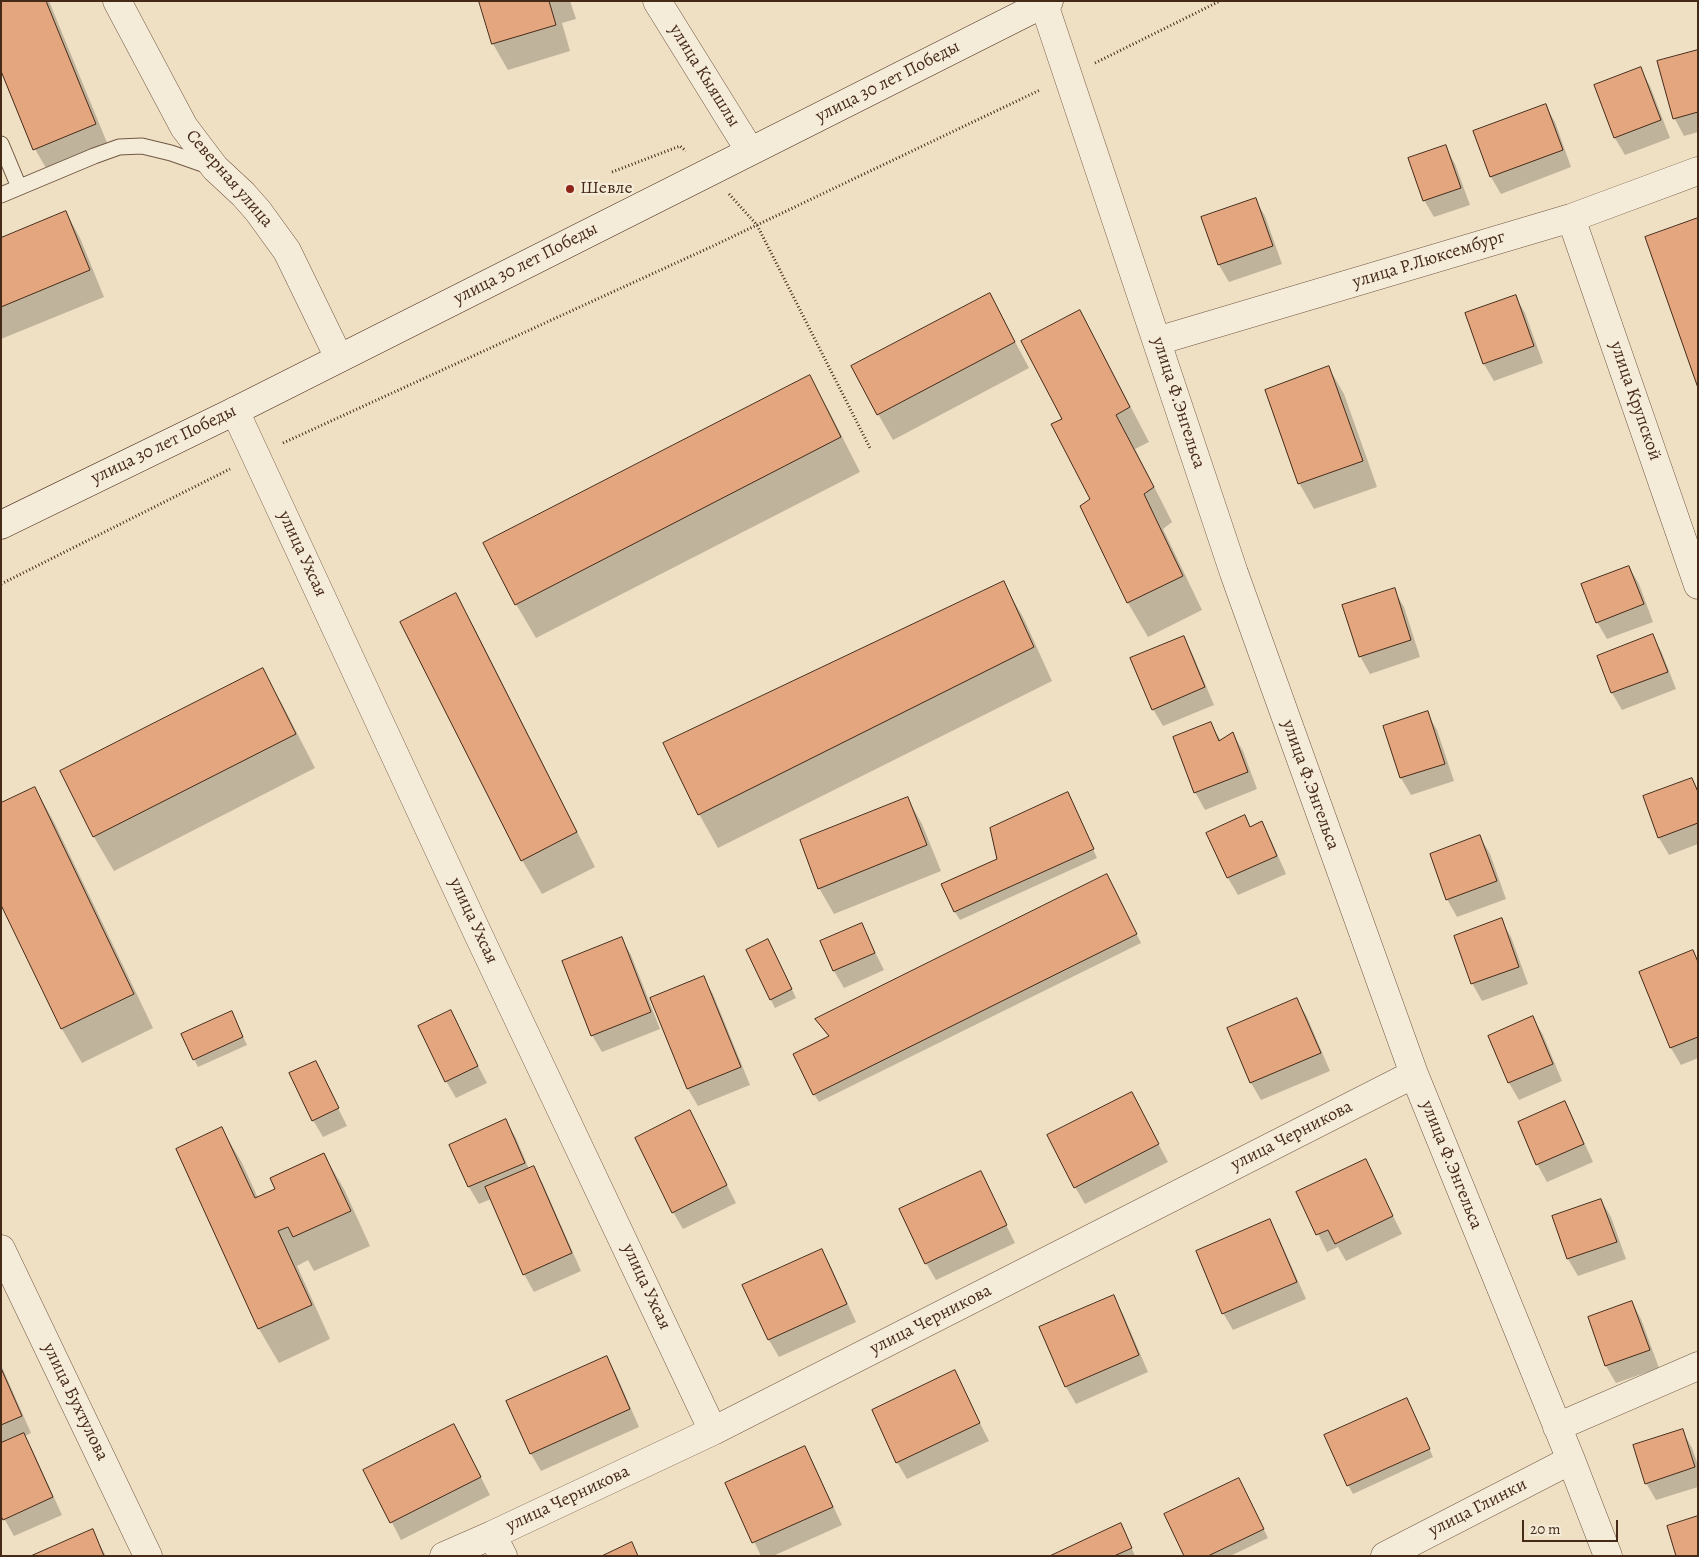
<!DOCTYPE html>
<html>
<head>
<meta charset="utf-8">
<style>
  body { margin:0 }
  #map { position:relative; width:1699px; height:1557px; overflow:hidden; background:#efe0c4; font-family:Alegreya,serif }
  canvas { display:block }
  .frame { position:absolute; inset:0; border:2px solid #462a18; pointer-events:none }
  .scale { position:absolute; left:1522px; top:1520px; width:96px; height:22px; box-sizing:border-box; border:2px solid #462a18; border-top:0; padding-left:6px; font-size:15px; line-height:18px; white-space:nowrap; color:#462a18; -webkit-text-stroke:4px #f5ebd9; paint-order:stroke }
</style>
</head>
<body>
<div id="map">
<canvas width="1699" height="1557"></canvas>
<div class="frame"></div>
<div class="scale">20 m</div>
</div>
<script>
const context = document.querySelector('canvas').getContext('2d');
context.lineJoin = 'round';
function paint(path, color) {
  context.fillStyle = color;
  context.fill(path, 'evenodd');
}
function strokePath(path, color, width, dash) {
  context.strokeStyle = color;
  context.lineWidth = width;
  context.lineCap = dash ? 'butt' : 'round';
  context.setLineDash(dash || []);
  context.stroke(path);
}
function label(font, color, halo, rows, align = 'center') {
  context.font = font + ' Alegreya,serif';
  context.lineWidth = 4.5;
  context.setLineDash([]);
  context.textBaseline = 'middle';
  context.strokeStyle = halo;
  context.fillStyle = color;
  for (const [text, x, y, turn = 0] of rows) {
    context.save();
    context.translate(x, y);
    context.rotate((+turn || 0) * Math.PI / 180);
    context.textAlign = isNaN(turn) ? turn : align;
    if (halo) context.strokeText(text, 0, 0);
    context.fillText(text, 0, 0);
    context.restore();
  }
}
const shadow = new Path2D(`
  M1,1H49L110,150L50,175L35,149Z
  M480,1H570L576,19L562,23L570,51L508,70L493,44Z
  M1698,51V132L1684,136L1675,119L1659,62Z
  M1640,68L1650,86L1670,138L1625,155L1615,138L1595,86Z
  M1545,105L1555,122L1571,167L1501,194L1491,177L1474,131Z
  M1445,146L1455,164L1470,205L1434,217L1424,200Z
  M1255,199L1265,216L1282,264L1229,282L1219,265Z
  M66,212L80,238L104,297L1,339V239Z
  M1515,296L1525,313L1543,363L1494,381L1484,364L1466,314Z
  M1079,312L1099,346L1149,442L1135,449L1172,522L1163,529L1202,610L1148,637L1128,603L1082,506L1091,499Z
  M1004,321L1029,368L893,440L878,414Z
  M1329,368L1344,394L1377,487L1314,509L1299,483Z
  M809,377L829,411L860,472L536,638L516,604Z
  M1629,567L1639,584L1653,622L1607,639L1597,622Z
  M1003,583L1023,617L1052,681L718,848L699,814Z
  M1394,590L1404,607L1420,657L1370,674L1360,656Z
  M455,595L475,629L595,867L542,894L522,860Z
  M1653,636L1662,653L1676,689L1622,710L1612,693L1599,656Z
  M1184,637L1193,655L1214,705L1163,726L1153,709Z
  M262,670L282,704L315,768L114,871L94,837L62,772Z
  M1427,713L1437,730L1454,781L1411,795L1401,778L1385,727Z
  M1211,724L1221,741L1233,734L1243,751L1257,789L1205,810L1195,792Z
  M1692,779L1698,790V844L1669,855L1659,838Z
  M35,788L54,822L153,1028L82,1063L62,1029L1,902Z
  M1068,794L1097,858L960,920L955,912L998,860Z
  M907,798L922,824L941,871L834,914L819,888Z
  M1244,817L1250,828L1261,823L1271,840L1286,874L1238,895L1228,878L1208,833Z
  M1480,837L1490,854L1506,899L1457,917L1447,899Z
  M1112,884L1141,943L819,1102L814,1094L829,1037L816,1020Z
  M1501,920L1511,937L1528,984L1482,1001L1472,983Z
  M861,924L884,970L844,988L834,971L821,942Z
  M621,938L631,955L660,1029L602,1052L592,1035Z
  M773,949L796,998L775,1008L771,1000Z
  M1693,952L1698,961V1058L1681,1065L1671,1048L1641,973Z
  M703,977L713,994L750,1085L698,1106L688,1089L652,999Z
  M1297,1000L1307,1017L1330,1071L1261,1100L1251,1083L1228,1029Z
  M450,1012L487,1083L456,1098L446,1081Z
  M1533,1018L1543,1035L1562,1081L1519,1100L1509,1083L1489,1037Z
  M236,1021L247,1045L198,1067L194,1059Z
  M315,1062L347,1126L323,1137L313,1120Z
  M1132,1094L1168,1162L1085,1204L1075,1187Z
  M1564,1102L1574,1120L1593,1162L1547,1182L1537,1164L1519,1122Z
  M506,1121L516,1138L529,1169L533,1167L543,1184L581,1271L534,1292L524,1274L491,1199L479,1204L469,1187L450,1145Z
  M222,1129L242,1163L258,1198L277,1190L324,1155L344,1189L370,1246L314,1271L308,1260L297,1266L330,1339L279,1363L259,1329L178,1149Z
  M699,1129L736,1203L683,1229L673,1212Z
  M1365,1160L1402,1234L1346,1261L1338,1247L1327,1252L1298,1193Z
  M980,1172L1015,1243L936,1280L926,1263Z
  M1601,1200L1611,1217L1626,1259L1578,1276L1568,1259L1554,1217Z
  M1269,1221L1279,1238L1306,1299L1233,1330L1223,1313Z
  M821,1250L831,1267L856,1322L779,1357L769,1340Z
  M1113,1296L1123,1314L1148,1372L1076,1404L1066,1387Z
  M1632,1302L1641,1319L1659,1368L1616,1383L1606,1366L1589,1317Z
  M606,1357L616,1374L639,1427L541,1471L531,1454L508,1401Z
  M1,1365L31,1433L25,1436L33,1451L62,1515L14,1536L1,1513Z
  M954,1372L989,1441L907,1479L897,1462Z
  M1411,1408L1433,1457L1353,1494L1348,1485Z
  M454,1425L490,1495L401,1540L365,1470Z
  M1682,1430L1692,1448L1698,1465V1487L1656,1500L1646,1483Z
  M805,1448L814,1465L842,1525L773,1556H761L726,1483Z
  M1244,1488L1268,1538L1230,1556H1186Z
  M92,1531L106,1556H34Z
  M1125,1533L1135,1556H1053Z`);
const building = new Path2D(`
  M1,1H46L96,124L33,150L1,71Z
  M479,1H549L556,25L492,44Z
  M1698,50V112L1673,119L1657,61Z
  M1641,67L1661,120L1614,138L1594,85Z
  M1546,104L1563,150L1490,177L1473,131Z
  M1446,145L1461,188L1423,201L1408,158Z
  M1256,198L1273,246L1218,265L1201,217Z
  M66,211L90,270L1,307V238Z
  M1698,218V388L1645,237Z
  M990,293L1015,342L877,415L851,366Z
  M1516,295L1534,346L1483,364L1465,313Z
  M1080,310L1130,407L1116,415L1154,487L1144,494L1183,576L1127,603L1080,506L1090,499L1051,424L1062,419L1021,341Z
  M1329,366L1363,461L1298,484L1265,390Z
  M810,375L841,437L515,605L483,543Z
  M1629,566L1644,604L1596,623L1581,584Z
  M1004,581L1034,647L698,815L663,743Z
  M1395,588L1411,640L1359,657L1342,605Z
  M456,593L577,832L521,861L400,622Z
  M1653,634L1668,672L1611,693L1597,656Z
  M1184,636L1205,687L1152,710L1130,658Z
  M263,668L296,734L93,837L60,771Z
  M1428,711L1445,764L1400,778L1383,726Z
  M1211,722L1219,741L1233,732L1248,772L1194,793L1173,737Z
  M1692,778L1698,792V823L1658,838L1643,796Z
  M35,787L134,994L61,1029L1,905V803Z
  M1068,792L1094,849L954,912L941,884L997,859L990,828Z
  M908,797L927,845L818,889L800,840Z
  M1245,815L1250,827L1262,821L1277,856L1227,878L1206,833Z
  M1480,835L1497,881L1446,900L1430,854Z
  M1107,874L1137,934L813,1095L793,1054L829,1036L815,1019Z
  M1502,918L1519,967L1471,984L1454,936Z
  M862,923L875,953L833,971L820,941Z
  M622,937L651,1012L591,1036L562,961Z
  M768,939L792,989L770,1000L746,950Z
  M1693,950L1698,962V1037L1670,1048L1639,972Z
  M704,976L741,1067L687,1089L650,998Z
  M1297,998L1321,1053L1250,1083L1227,1028Z
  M451,1010L478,1066L445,1082L418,1026Z
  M232,1011L243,1037L193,1060L181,1034Z
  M1533,1016L1553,1064L1508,1083L1488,1036Z
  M316,1061L339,1108L312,1121L289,1073Z
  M1132,1092L1159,1144L1074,1188L1047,1135Z
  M1565,1101L1584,1144L1536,1165L1518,1122Z
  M690,1110L727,1185L672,1213L635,1138Z
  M506,1119L525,1163L468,1187L449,1145Z
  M222,1127L255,1198L275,1189L270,1178L324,1153L351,1211L293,1237L288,1227L278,1231L312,1305L258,1329L176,1149Z
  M1366,1159L1393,1216L1335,1244L1328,1230L1316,1235L1296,1192Z
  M534,1166L572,1253L523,1275L485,1187Z
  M981,1171L1007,1225L925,1264L899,1209Z
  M1601,1199L1617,1242L1567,1259L1552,1216Z
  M1270,1219L1297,1282L1222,1314L1196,1251Z
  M822,1249L847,1304L768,1340L742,1285Z
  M1114,1295L1139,1355L1065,1387L1039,1327Z
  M1632,1301L1650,1350L1605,1366L1588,1317Z
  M607,1356L630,1409L530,1454L506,1401Z
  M1,1368L22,1416L1,1425Z
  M955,1370L980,1423L896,1463L872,1410Z
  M1407,1398L1430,1449L1347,1486L1324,1435Z
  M454,1424L481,1477L390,1523L363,1470Z
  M1683,1429L1695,1467L1645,1484L1633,1445Z
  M24,1433L53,1497L3,1520L1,1516V1443Z
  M805,1446L833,1507L752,1543L725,1483Z
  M1239,1478L1264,1529L1208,1556H1184L1164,1514Z
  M1698,1516V1556H1676L1667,1526Z
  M1121,1523L1132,1548L1114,1556H1050Z
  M93,1529L104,1556H31Z
  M632,1542L638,1556H602Z`);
const path = new Path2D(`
  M1095,63L1220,1
  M612,172L680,146L686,151
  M729,194L757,225L870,448
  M283,443L713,246L1040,90
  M1,584L230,469`);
const lane = new Path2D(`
  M1,144L19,187
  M1,195L94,156L119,147L142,146L171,153L211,167`);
const street = new Path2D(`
  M117,1L184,127L215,168L243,194L258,211L287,251L339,358
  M657,1L750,151
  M1044,4L1234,573L1414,1074L1571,1460L1608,1556
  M1571,218L1698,585
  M1157,341L1571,218L1698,171
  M235,411L478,934L713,1431
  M1,1249L148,1556
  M1557,1427L1698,1366
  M492,1535L503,1556
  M444,1556L492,1535L713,1431L1414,1074
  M1385,1556L1571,1460`);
const secondary = new Path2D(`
  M1,525L235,411L1049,1`);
const markers = [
  [570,189,5,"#8f2418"]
];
const streetNames = [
  ["улица Кыяшлы",704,76,58],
  ["улица 30 лет Победы",888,82,-27],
  ["Северная улица",229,179,49],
  ["улица Р.Люксембург",1429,260,-17],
  ["улица 30 лет Победы",526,264,-27],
  ["улица Крупской",1635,401,71],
  ["улица Ф.Энгельса",1178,403,72],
  ["улица 30 лет Победы",164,445,-26],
  ["улица Ухсая",302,554,65],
  ["улица Ф.Энгельса",1310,785,70],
  ["улица Ухсая",473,921,65],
  ["улица Черникова",1292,1136,-27],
  ["улица Ф.Энгельса",1451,1165,68],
  ["улица Ухсая",646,1287,65],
  ["улица Черникова",931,1320,-27],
  ["улица Бухтулова",75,1402,64],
  ["улица Черникова",568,1499,-25],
  ["улица Глинки",1478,1508,-27]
];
const poiNames = [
  ["Шевле",580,189]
];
paint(shadow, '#0003');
paint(building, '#e3a67f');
strokePath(building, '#462a18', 1);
strokePath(lane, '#705843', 17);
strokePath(street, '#705843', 29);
strokePath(secondary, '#462a18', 29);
strokePath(path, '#462a18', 3, [1, 2.5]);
strokePath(lane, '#f5ebd9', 15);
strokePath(street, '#f5ebd9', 28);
strokePath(secondary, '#f5ebd9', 28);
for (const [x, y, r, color] of markers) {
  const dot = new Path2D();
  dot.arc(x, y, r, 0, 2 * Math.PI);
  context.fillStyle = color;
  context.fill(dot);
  strokePath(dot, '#f5ebd9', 2);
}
label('18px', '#462a18', '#f5ebd9', streetNames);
label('18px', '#462a18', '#f5ebd9', poiNames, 'left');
</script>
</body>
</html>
